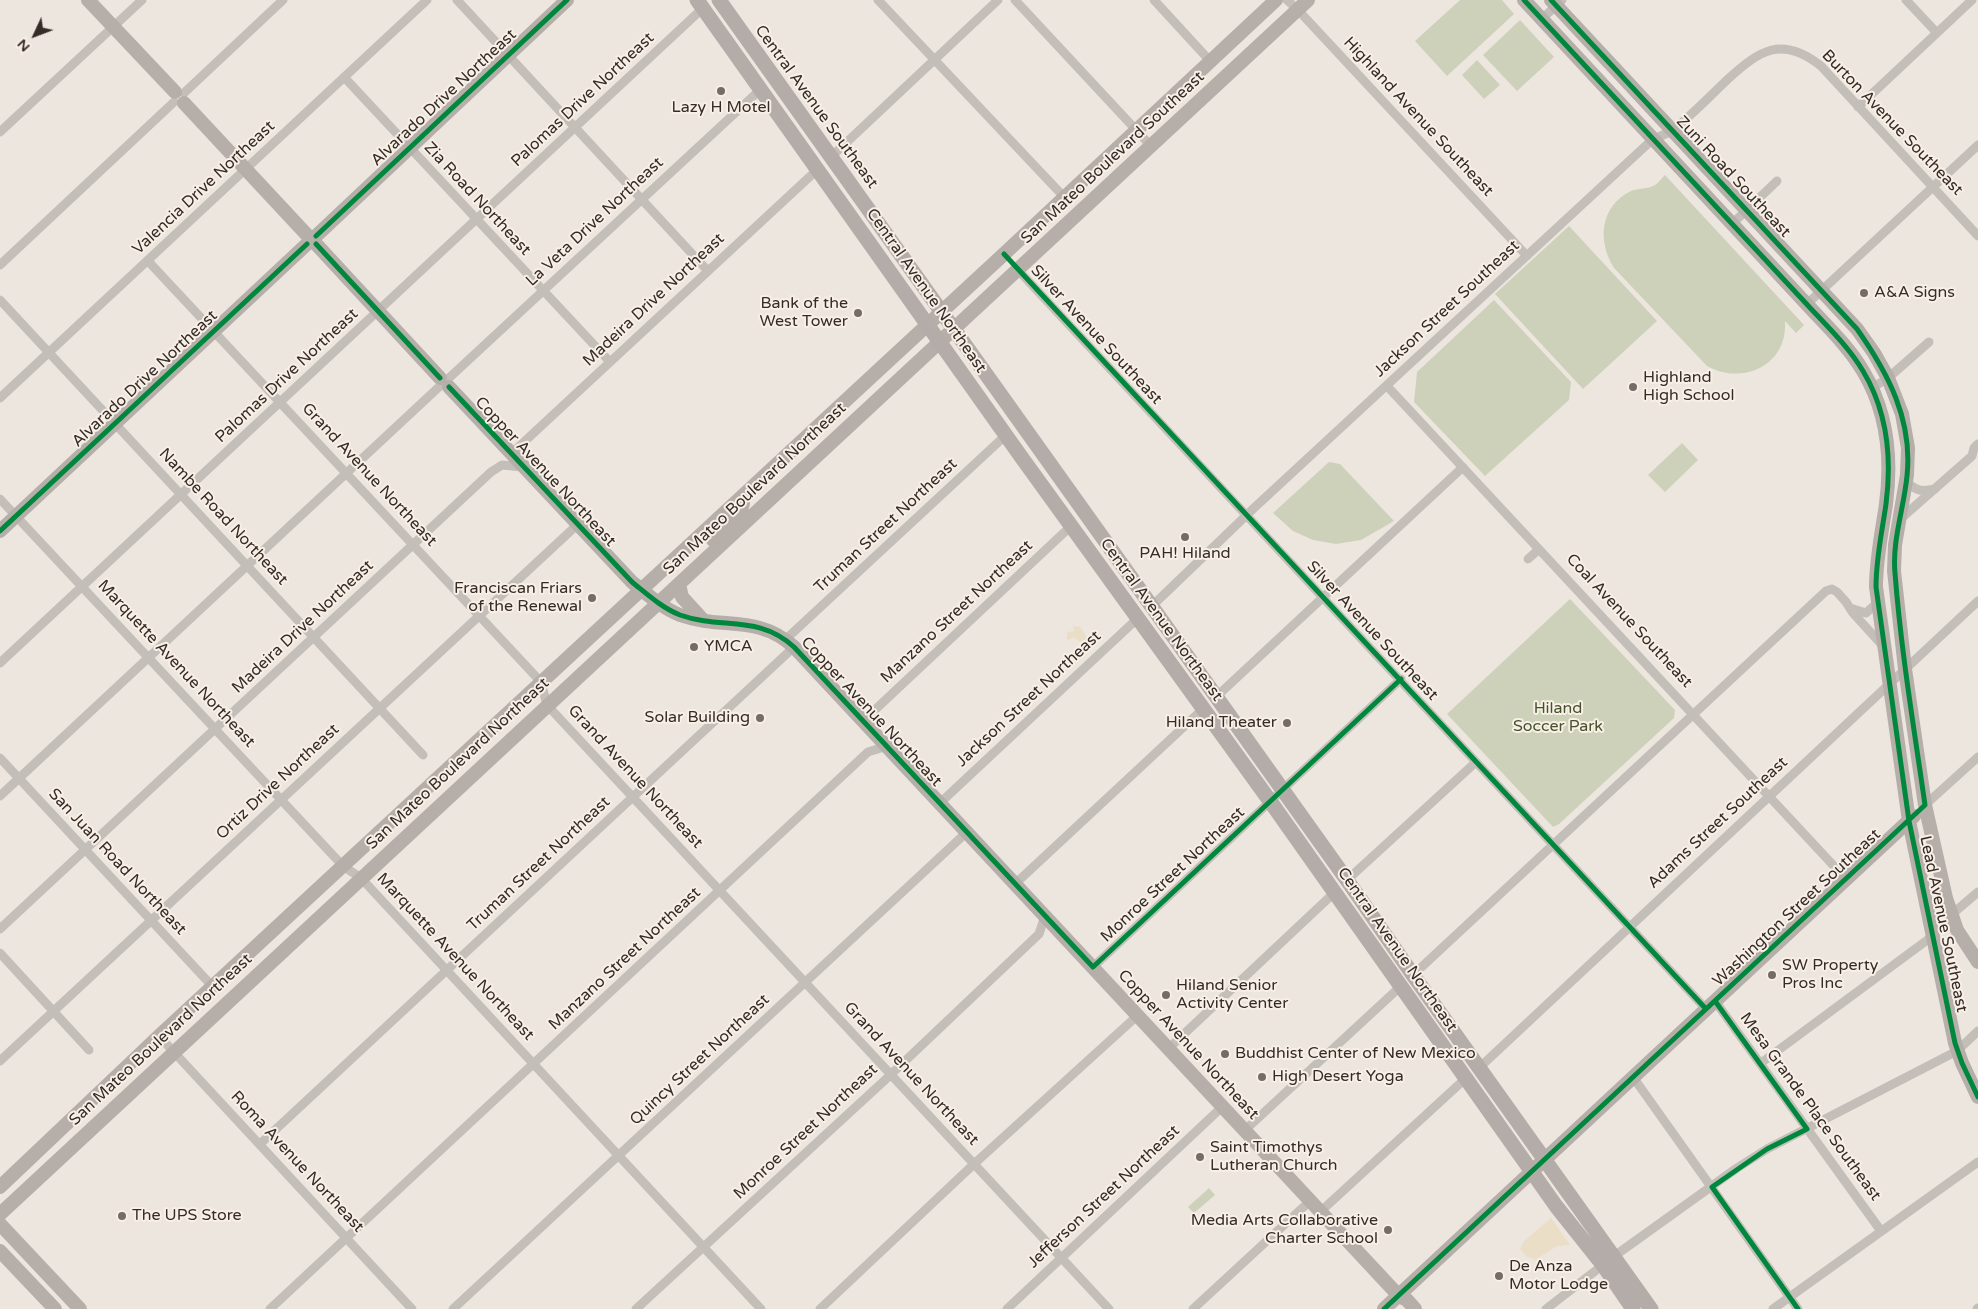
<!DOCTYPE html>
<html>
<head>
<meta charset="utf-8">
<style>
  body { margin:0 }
  #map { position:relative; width:1978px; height:1309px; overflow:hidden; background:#ece6df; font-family:"Varela Round",sans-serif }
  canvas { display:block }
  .north { position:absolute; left:10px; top:10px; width:50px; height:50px; -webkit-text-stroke:4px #f8f0e6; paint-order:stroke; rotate:227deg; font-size:14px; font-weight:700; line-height:20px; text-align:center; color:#352b27 }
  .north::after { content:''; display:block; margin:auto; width:18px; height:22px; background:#352b27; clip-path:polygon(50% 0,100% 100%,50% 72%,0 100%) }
</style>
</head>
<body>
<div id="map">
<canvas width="1978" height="1309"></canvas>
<div class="north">N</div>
</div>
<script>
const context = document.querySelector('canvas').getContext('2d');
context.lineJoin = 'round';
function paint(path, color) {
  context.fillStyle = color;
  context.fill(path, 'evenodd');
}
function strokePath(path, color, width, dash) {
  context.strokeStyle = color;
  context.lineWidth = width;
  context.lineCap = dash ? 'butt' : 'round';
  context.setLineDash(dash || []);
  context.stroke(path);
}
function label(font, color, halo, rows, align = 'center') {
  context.font = font + ' "Varela Round",sans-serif';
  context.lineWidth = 4;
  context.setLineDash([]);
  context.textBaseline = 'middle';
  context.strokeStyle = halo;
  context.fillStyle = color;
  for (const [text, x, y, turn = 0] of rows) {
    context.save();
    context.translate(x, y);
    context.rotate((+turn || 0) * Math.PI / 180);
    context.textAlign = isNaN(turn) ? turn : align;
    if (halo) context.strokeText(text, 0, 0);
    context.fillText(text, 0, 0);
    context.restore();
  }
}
const green = new Path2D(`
  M1460,0H1502L1514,14L1447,76L1415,41Z
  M1520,20L1554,57L1517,91L1483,55Z
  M1477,60L1500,85L1484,99L1462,75Z
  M1665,175L1804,325L1796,333L1785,321C1788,365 1743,386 1707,366L1614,268C1597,241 1600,206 1631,191C1639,188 1647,189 1653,186C1657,185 1662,178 1665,175Z
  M1569,226L1657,321L1583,389L1495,294Z
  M1494,300L1571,382L1569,400L1485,476L1414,402L1417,372Z
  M1682,443L1698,460L1665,492L1648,475Z
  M1329,462L1340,464L1394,521L1361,540L1336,544L1313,540L1293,531L1273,513Z
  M1570,599L1675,710L1674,718L1559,824L1553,827L1447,714Z
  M1209,1188L1215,1195L1194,1213L1188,1207Z`);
const sand = new Path2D(`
  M1076,626L1080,627L1093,646L1084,655L1080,653L1085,647L1074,637L1069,640L1067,639V633L1070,631L1072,632L1074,631L1073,627Z
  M1551,1218L1570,1245L1557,1246L1535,1260L1526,1256L1520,1249L1523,1242Z`);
const street = new Path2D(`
  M457,0L708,271
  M878,0L1065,198
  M1015,0L1151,146
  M1154,0L1211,62
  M1287,0L1298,10L1527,256
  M1906,0L1937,33
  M1542,19L1562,0
  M344,77L610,362
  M184,93L283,0
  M1858,107L1972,0
  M0,132L142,0
  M831,157L998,0
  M1733,223L1777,181
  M148,261L541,682L547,705L1109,1309
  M0,265L174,102
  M1018,270L1706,1009
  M0,300L423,755
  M1807,304L1978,145
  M449,378L761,89
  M1387,386L1846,879
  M1872,388L1888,378L1929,342
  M0,398L427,0
  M511,454L818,169
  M1906,481C1916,491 1921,492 1935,489
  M0,499L343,866L361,878L761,1309
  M1898,521L1972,456L1974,448L1978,444
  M1528,559L1538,550
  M1151,607L1254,508L1653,139C1660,136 1668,134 1674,129C1693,114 1710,96 1728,79C1760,50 1782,35 1821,66L1978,236
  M1850,608L1866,613L1878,602
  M786,639L1006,435
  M0,663L703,8
  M1216,697L1463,467
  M863,721L1071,526
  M0,758L213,987
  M0,796L440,386
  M940,803L1138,618
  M1925,805L1978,757
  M1347,880L1476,762
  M1015,884L1204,708
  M1951,915L1978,892
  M0,929L491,472L502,465L523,467
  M0,953L89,1050
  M1093,967L1401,679
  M1413,975L1826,591L1832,589L1837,592L1846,602L1853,613L1883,646
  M1715,1001L1881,1231
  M159,1036L412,1309
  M1168,1049L1335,892
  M0,1061L577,525
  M1761,1063L1934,935
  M1479,1068L1978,601
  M1633,1077L1798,1309
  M1244,1131L1401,986
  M260,1144L794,647
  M1320,1212L1466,1078
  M1613,1257L1737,1168L1767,1149L1957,1051L1978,1031
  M270,1309L868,752L887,746
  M453,1309L967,832
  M636,1309L885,1080L1039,934L1045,916
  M820,1309L974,1164L1137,1016
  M1007,1309L1222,1107
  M1193,1309L1310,1201
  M1546,1309L1603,1265
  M1773,1309L1978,1162
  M1977,1309L1978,1308`);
const secondary = new Path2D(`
  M88,0L175,92
  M1524,0L1814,312C1831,330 1850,349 1863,371C1887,411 1892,458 1886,504C1882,532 1876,558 1876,587L1909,821L1955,1043L1962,1063L1978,1097
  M1551,0L1857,329L1874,353L1888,378L1902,414L1908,448L1907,475L1895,545L1894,571L1905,669L1925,805L1946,898L1957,930L1978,962
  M184,103L307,235
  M316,236L567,0
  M316,244L440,378
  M449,387L632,582C647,594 662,608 680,615C722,630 758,614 794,647L1399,1296L1407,1300L1415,1309
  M0,531L307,244
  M713,540C725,528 746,514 743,496
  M679,584L682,597L703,620
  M0,1187L159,1036L1004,254L1276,0
  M0,1214L1308,0
  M0,1224L80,1309
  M0,1251L55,1309
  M1384,1309L1914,816`);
const primary = new Path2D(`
  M697,0L1022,458L1270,801L1556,1206L1603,1265L1633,1309
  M719,0L1347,880L1413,975L1651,1309`);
const cycleway = new Path2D(`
  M1524,0L1814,312C1831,330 1850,349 1863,371C1887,411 1892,458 1886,504C1882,532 1876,558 1876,587L1909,821L1955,1043L1962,1063L1978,1097
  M316,236L567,0
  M316,244L440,378
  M1004,254L1706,1009
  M449,387L632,582C647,594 662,608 680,615C722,630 758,614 794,647L1093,967L1401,679
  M0,531L307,244
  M1715,1001L1807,1129L1767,1149L1712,1187L1798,1309
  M1384,1309L1925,805C1914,728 1901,651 1895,573C1892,540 1904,508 1907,476C1913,420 1888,373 1857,329L1551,0`);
const markers = [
  [721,91,5,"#756c67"],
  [1864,293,5,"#756c67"],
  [858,313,5,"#756c67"],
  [1633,387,5,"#756c67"],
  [1185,537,5,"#756c67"],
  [592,598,5,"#756c67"],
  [694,647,5,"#756c67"],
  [760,718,5,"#756c67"],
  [1287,723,5,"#756c67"],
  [1772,975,5,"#756c67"],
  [1166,995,5,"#756c67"],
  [1225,1054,5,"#756c67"],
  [1262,1077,5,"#756c67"],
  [1200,1157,5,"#756c67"],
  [122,1216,5,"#756c67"],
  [1388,1230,5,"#756c67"],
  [1499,1276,5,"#756c67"]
];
const streetNames = [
  ["Alvarado Drive Northeast",444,98,-43],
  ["Palomas Drive Northeast",583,100,-43],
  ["Central Avenue Southeast",816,107,54],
  ["Highland Avenue Southeast",1418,117,47],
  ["Burton Avenue Southeast",1892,123,46],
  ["San Mateo Boulevard Southeast",1113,158,-43],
  ["Zuni Road Southeast",1733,177,47],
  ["Valencia Drive Northeast",204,188,-43],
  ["Zia Road Northeast",477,199,47],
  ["La Veta Drive Northeast",595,222,-43],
  ["Central Avenue Northeast",926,291,55],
  ["Madeira Drive Northeast",654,300,-43],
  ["Jackson Street Southeast",1447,309,-43],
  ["Silver Avenue Southeast",1096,335,47],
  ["Palomas Drive Northeast",287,376,-43],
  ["Alvarado Drive Northeast",145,379,-43],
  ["Copper Avenue Northeast",545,472,47],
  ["Grand Avenue Northeast",369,475,47],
  ["San Mateo Boulevard Northeast",755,489,-43],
  ["Nambe Road Northeast",223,517,47],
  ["Truman Street Northeast",886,526,-43],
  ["Manzano Street Northeast",957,612,-43],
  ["Central Avenue Northeast",1161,620,54],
  ["Coal Avenue Southeast",1629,621,47],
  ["Madeira Drive Northeast",303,627,-43],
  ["Silver Avenue Southeast",1372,631,47],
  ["Marquette Avenue Northeast",176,664,47],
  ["Jackson Street Northeast",1029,699,-43],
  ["Copper Avenue Northeast",871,712,47],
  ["San Mateo Boulevard Northeast",458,764,-43],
  ["Grand Avenue Northeast",635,777,47],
  ["Ortiz Drive Northeast",278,782,-43],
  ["Adams Street Southeast",1718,823,-43],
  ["San Juan Road Northeast",117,862,47],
  ["Truman Street Northeast",539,864,-43],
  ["Monroe Street Northeast",1173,875,-43],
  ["Washington Street Southeast",1797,908,-43],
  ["Lead Avenue Southeast",1943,924,78],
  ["Central Avenue Northeast",1397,950,55],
  ["Marquette Avenue Northeast",455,957,47],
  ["Manzano Street Northeast",625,959,-43],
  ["San Mateo Boulevard Northeast",161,1040,-43],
  ["Copper Avenue Northeast",1188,1045,47],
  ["Quincy Street Northeast",700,1060,-43],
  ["Grand Avenue Northeast",911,1074,47],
  ["Mesa Grande Place Southeast",1810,1107,54],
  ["Monroe Street Northeast",806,1132,-43],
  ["Roma Avenue Northeast",297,1162,47],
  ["Jefferson Street Northeast",1104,1197,-43]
];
const poiNames = [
  ["Lazy H Motel",721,108,"center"],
  ["A&A Signs",1874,293],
  ["Bank of the",848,304,"right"],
  ["West Tower",848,322,"right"],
  ["Highland",1643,378],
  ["High School",1643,396],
  ["PAH! Hiland",1185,554,"center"],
  ["Franciscan Friars",582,589,"right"],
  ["of the Renewal",582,607,"right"],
  ["YMCA",704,647],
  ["Solar Building",750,718,"right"],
  ["Hiland Theater",1277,723,"right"],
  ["SW Property",1782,966],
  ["Pros Inc",1782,984],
  ["Hiland Senior",1176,986],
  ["Activity Center",1176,1004],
  ["Buddhist Center of New Mexico",1235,1054],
  ["High Desert Yoga",1272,1077],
  ["Saint Timothys",1210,1148],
  ["Lutheran Church",1210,1166],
  ["The UPS Store",132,1216],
  ["Media Arts Collaborative",1378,1221,"right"],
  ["Charter School",1378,1239,"right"],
  ["De Anza",1509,1267],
  ["Motor Lodge",1509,1285]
];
const parkNames = [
  ["Hiland",1558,709],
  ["Soccer Park",1558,727]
];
paint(green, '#cdd1ba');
paint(sand, '#ebdec6');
strokePath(street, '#c4beb9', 9);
strokePath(secondary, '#b5aea9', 14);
strokePath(primary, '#b3aca8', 15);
strokePath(cycleway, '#00873e', 5);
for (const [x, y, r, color] of markers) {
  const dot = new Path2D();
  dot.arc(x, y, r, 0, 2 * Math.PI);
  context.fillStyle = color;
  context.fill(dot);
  strokePath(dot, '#f8f0e6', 2);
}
label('16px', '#352b27', '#f8f0e6', streetNames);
label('16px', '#352b27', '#f8f0e6', poiNames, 'left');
label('16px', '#44522c', '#f8f0e6', parkNames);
</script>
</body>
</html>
